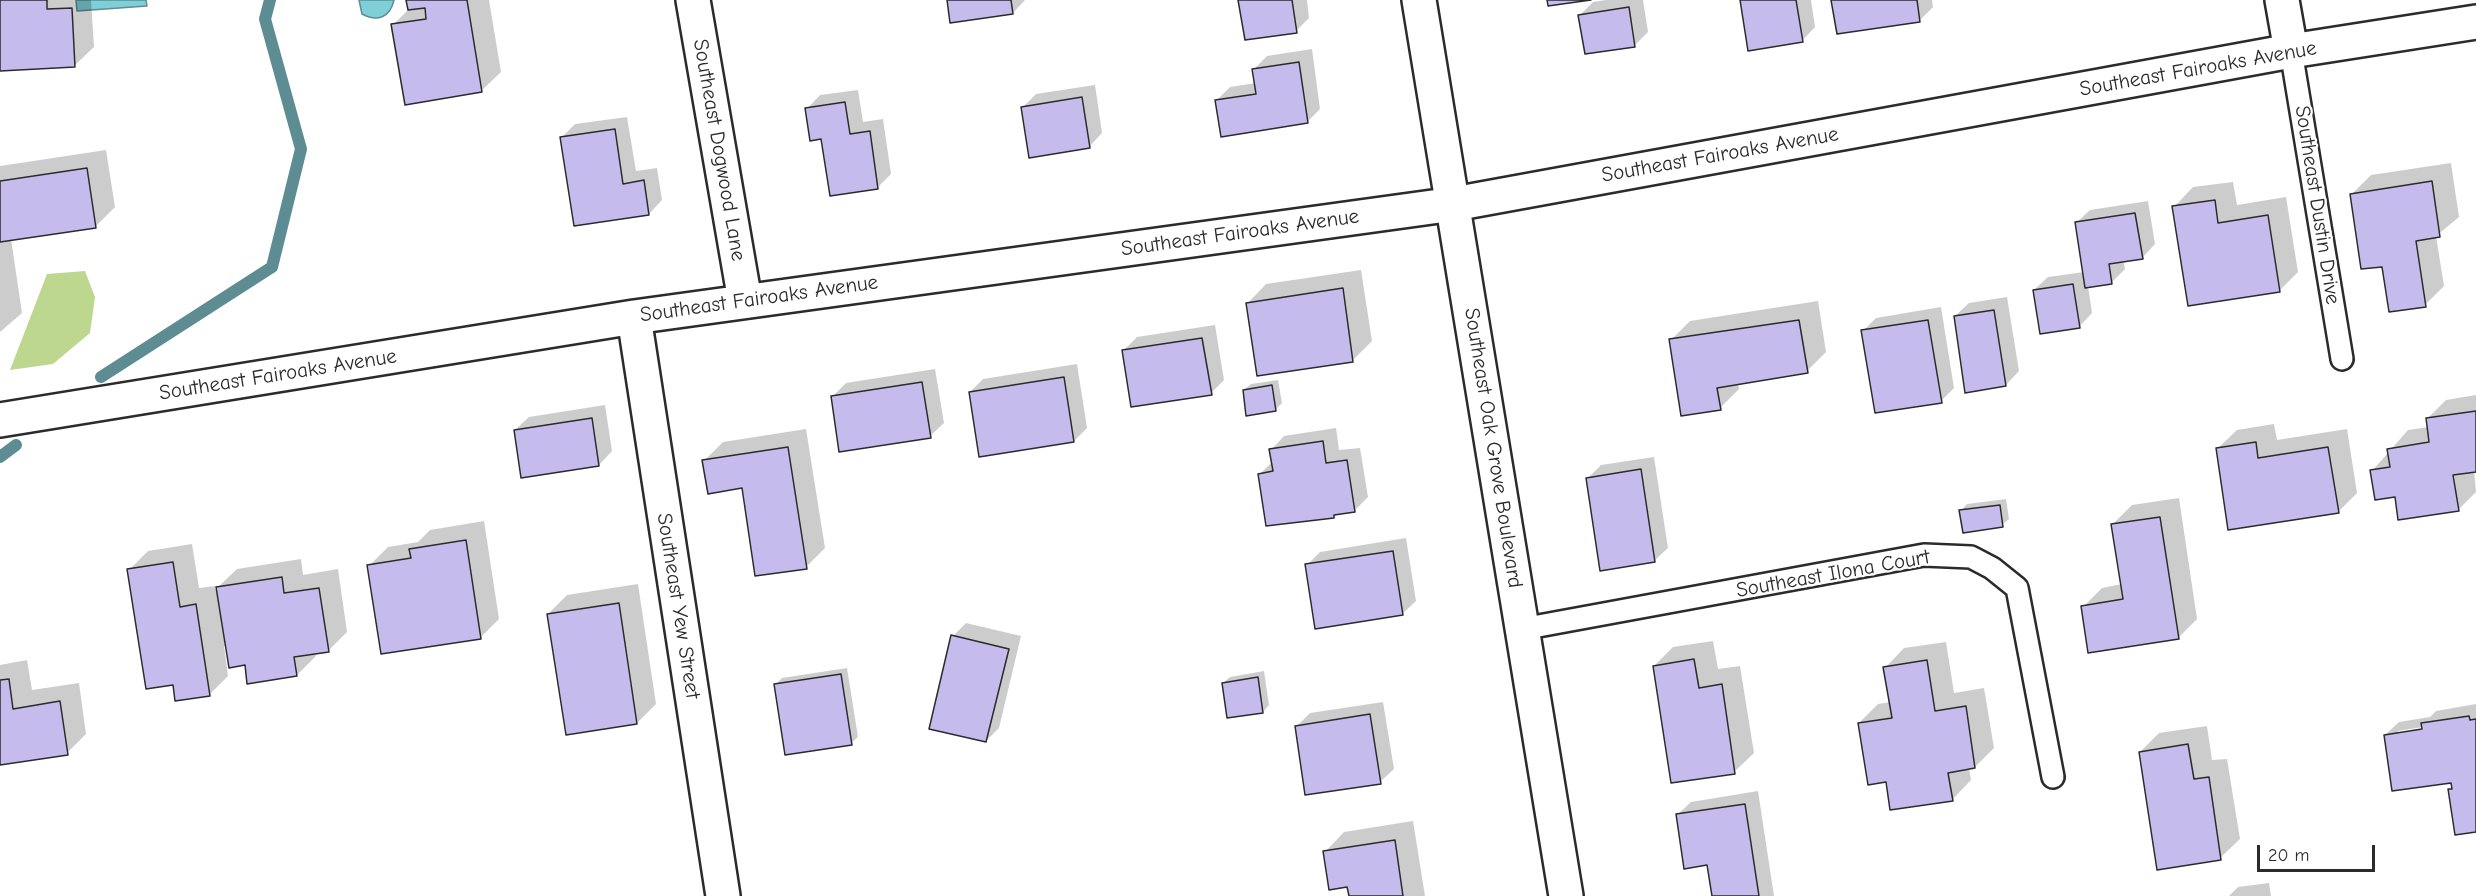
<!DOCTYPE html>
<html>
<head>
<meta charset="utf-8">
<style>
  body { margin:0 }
  #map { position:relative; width:2476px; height:896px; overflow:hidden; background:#fff; font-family:"Comic Neue",sans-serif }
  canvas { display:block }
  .scale { position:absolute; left:2257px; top:845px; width:118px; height:27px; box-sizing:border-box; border:3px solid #2b2b2b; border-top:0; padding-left:8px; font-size:18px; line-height:21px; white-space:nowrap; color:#2b2b2b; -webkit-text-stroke:4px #fff; paint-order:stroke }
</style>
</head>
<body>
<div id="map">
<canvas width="2476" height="896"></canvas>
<div class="scale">20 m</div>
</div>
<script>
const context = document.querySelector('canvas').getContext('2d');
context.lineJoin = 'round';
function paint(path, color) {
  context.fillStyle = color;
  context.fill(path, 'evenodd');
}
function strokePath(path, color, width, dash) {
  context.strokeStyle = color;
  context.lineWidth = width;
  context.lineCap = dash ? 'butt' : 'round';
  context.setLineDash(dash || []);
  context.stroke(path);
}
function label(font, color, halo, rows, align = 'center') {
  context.font = font + ' "Comic Neue",sans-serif';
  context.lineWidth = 4.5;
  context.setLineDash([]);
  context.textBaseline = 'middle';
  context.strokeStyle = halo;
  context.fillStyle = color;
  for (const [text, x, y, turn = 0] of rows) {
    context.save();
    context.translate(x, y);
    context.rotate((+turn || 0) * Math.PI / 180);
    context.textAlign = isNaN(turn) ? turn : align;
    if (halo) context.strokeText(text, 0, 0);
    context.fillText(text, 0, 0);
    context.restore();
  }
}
const green = new Path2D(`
  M85,271L95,297L90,333L53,364L10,370L47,274Z`);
const water = new Path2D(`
  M76,0H146L147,6L77,11Z
  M359,0H394C390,18 377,22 362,14Z`);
const shadow = new Path2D(`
  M0,0H91L94,47L74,66L0,70Z
  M408,0H489L501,72L481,91L393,25L409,9Z
  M948,0H1025L1013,13Z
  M1240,0H1307L1309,18L1296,31Z
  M1606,0H1643L1648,32L1635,45L1580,15L1593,2Z
  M1741,0H1811L1815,27L1802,41Z
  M1833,0H1932L1933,7L1920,20L1838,33Z
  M1312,49L1320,109L1307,122L1217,100L1230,87L1256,83L1254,69L1267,56Z
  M1095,85L1102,133L1089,147L1023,107L1036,94Z
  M858,90L863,122L883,119L891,174L878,187L822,137L807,109L820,95Z
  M627,117L636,171L657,168L662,200L649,214L561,138L575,124Z
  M106,150L115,207L96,226L11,239L22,313L0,332V166Z
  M2451,163L2459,217L2436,236L2444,286L2425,305L2383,265L2352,194L2371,175Z
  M2233,182L2237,205L2286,197L2298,272L2279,291L2174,207L2193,187Z
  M2148,201L2155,244L2142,258L2123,260L2125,269L2111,283L2088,286L2092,313L2079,327L2034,290L2048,277L2084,272L2076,223L2090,210Z
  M1361,270L1372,341L1353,360L1247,304L1266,284Z
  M2007,297L2019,371L2006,385L1955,316L1969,303Z
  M1818,301L1826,352L1807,371L1738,383L1739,389L1720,408L1671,340L1690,321Z
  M1941,307L1954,388L1941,401L1863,331L1876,318Z
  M1215,325L1224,380L1211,393L1124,350L1137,337Z
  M1077,364L1087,428L1074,441L970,392L983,379Z
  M935,369L944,423L930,436L832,397L846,383Z
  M1278,380L1282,403L1275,410L1244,390L1251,384Z
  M2476,395V470L2474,471L2476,492L2458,510L2396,495L2372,471L2408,430L2429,427L2427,419L2446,400Z
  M605,405L612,451L599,465L515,430L529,417Z
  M2274,424L2277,440L2347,429L2357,493L2338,512L2217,449L2237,430Z
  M1336,428L1339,450L1360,448L1368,497L1355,510L1337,513L1334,517L1282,524L1260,474L1273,461L1271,450L1284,436Z
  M806,429L825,548L806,567L743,487L704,461L723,442Z
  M1654,457L1668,548L1654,561L1588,478L1601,465Z
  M2179,498L2197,619L2178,638L2083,607L2102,588L2122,584L2113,524L2132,505Z
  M2006,499L2009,519L2002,525L1961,511L1967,504Z
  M484,521L499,619L480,638L369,566L388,547L418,542L430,530Z
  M1406,538L1416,601L1402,614L1307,565L1320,552Z
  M192,544L199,588L215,586V590L237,569L301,559L303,575L338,569L347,632L328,651L315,653L316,656L297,675L246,663L227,646H224L228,676L209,695L174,683L129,570L148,551Z
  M638,584L656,704L637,723L548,614L567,595Z
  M966,623L1021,636L999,728L986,741L953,636Z
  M1713,641L1718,669L1740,666L1754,753L1734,772L1654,666L1673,647Z
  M1946,642L1954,693L1984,688L1994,748L1975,767L1969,768L1971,780L1952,800L1888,780L1859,723L1878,704L1891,702L1885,668L1904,648Z
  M27,660L32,690L79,683L86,734L67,753L0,763V665Z
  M847,668L858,737L851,743L775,685L782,678Z
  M1264,671L1269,705L1263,712L1223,683L1230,677Z
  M1383,702L1394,769L1380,782L1296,727L1310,713Z
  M2476,704V831L2450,790L2453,787L2452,781L2385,735L2399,722L2430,717L2436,711ZM2429,726L2430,729L2398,734V731Z
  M2207,726L2212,760L2227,759L2240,839L2220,858L2140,752L2159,733Z
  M1758,791L1774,896H1713L1708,864L1677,815L1691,802Z
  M1413,821L1425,896H1350L1349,885L1325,852L1344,832Z
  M2269,883L2271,896H2229L2238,887Z`);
const stream = new Path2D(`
  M101,377L272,267L301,149L265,19L270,0
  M0,457L16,445`);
const building = new Path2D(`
  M0,0H47V9L72,8L75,67L0,71Z
  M406,0H467L482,92L405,105L391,24L426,19L425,8L408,10Z
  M947,0H1011L1013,14L950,23Z
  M1238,0H1292L1297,33L1245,40Z
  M1547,0H1591L1548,6Z
  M1740,0H1796L1803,42L1748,51Z
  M1831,0H1917L1920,22L1837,34Z
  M1629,7L1635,47L1585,54L1578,15Z
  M1299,62L1308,123L1221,137L1215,100L1256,94L1252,69Z
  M1082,97L1090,148L1029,158L1021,107Z
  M845,102L850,134L870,131L878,189L830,196L821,139L810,141L805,108Z
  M615,129L623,184L644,180L649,215L574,226L560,137Z
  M87,168L96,228L0,242V181Z
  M2432,181L2440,237L2416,241L2426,307L2389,312L2382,267L2361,269L2350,194Z
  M2215,200L2218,223L2268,215L2280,292L2188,306L2172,206Z
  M2135,213L2143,259L2109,264L2112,284L2085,288L2075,222Z
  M2073,284L2080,328L2040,334L2033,290Z
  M1343,288L1353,362L1257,376L1246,303Z
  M1994,310L2006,386L1965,393L1954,316Z
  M1799,320L1808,373L1717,388L1721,410L1681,416L1669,339Z
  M1928,320L1942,403L1875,413L1861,330Z
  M1202,338L1212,395L1131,407L1122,350Z
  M1064,377L1074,442L979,457L969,392Z
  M922,382L931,438L839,452L831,396Z
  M1272,385L1276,411L1246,416L1243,390Z
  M2476,411V472L2453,475L2459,511L2398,520L2395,497L2375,500L2370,470L2390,467L2387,449L2429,442L2426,418Z
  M592,418L599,466L521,478L514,430Z
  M1323,441L1326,463L1347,460L1355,512L1334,515V518L1266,526L1258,474L1273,471L1269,449Z
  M2256,442L2258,458L2328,447L2339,513L2228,530L2216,448Z
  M788,447L807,569L755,576L742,488L708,494L702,460Z
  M1641,469L1655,562L1600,571L1586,478Z
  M2000,505L2003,527L1963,533L1959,510Z
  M2160,517L2179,639L2088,653L2081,606L2123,599L2111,524Z
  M466,540L481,639L381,654L367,565L411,558L409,549Z
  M1393,551L1403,615L1315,629L1305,564Z
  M173,562L180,607L196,604L210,696L175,701L173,685L146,689L127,569Z
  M282,577L284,593L319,588L329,652L294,657L297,676L247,684L245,665L229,668L216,587Z
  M619,603L637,724L566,735L547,614Z
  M951,635L1009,649L986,742L929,729Z
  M1694,659L1699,688L1722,684L1735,774L1671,783L1653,666Z
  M1927,660L1935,711L1966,706L1975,768L1948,773L1953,801L1890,810L1886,782L1868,785L1858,723L1892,718L1883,667Z
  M841,674L852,745L785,755L774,684Z
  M1258,677L1263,713L1227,718L1222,683Z
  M9,679L13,709L60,701L68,755L0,765V680Z
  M1370,714L1381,784L1305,795L1295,726Z
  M2469,716L2470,720L2476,719V832L2455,835L2448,789H2452L2451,783L2392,791L2384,735L2422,729L2421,723Z
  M2188,744L2194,779L2209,777L2221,860L2157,870L2139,752Z
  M1745,804L1759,896H1712L1707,865L1684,869L1676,814Z
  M1395,840L1403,896H1349L1347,887L1329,890L1323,851Z`);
const service = new Path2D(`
  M2291,51L2342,359
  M1522,629L1924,555L1971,557L1992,568L2017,588L2053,777`);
const minor = new Path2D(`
  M693,0L745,301
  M1419,0L1566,896
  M2282,0L2291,51
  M634,317L723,896
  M0,420L634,317L1454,204L2291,51L2476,22`);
const streetNames = [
  ["Southeast Fairoaks Avenue",2198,69,-10],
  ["Southeast Dogwood Lane",719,150,80],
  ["Southeast Fairoaks Avenue",1720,155,-10],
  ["Southeast Dustin Drive",2317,205,81],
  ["Southeast Fairoaks Avenue",1240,233,-8],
  ["Southeast Fairoaks Avenue",759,299,-8],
  ["Southeast Fairoaks Avenue",278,375,-9],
  ["Southeast Oak Grove Boulevard",1493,448,81],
  ["Southeast Ilona Court",1833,574,-10],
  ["Southeast Yew Street",678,606,81]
];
paint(green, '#bed78e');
paint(water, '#7ecfd8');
strokePath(water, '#5d8d93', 1.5);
paint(shadow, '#0003');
strokePath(stream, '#5d8d93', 12);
paint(building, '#c5bced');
strokePath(building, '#2b2b2b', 1.5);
strokePath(service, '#2b2b2b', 26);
strokePath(minor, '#2b2b2b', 38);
strokePath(service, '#fff', 21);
strokePath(minor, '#fff', 33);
label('21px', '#2b2b2b', '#fff', streetNames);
</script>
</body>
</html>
